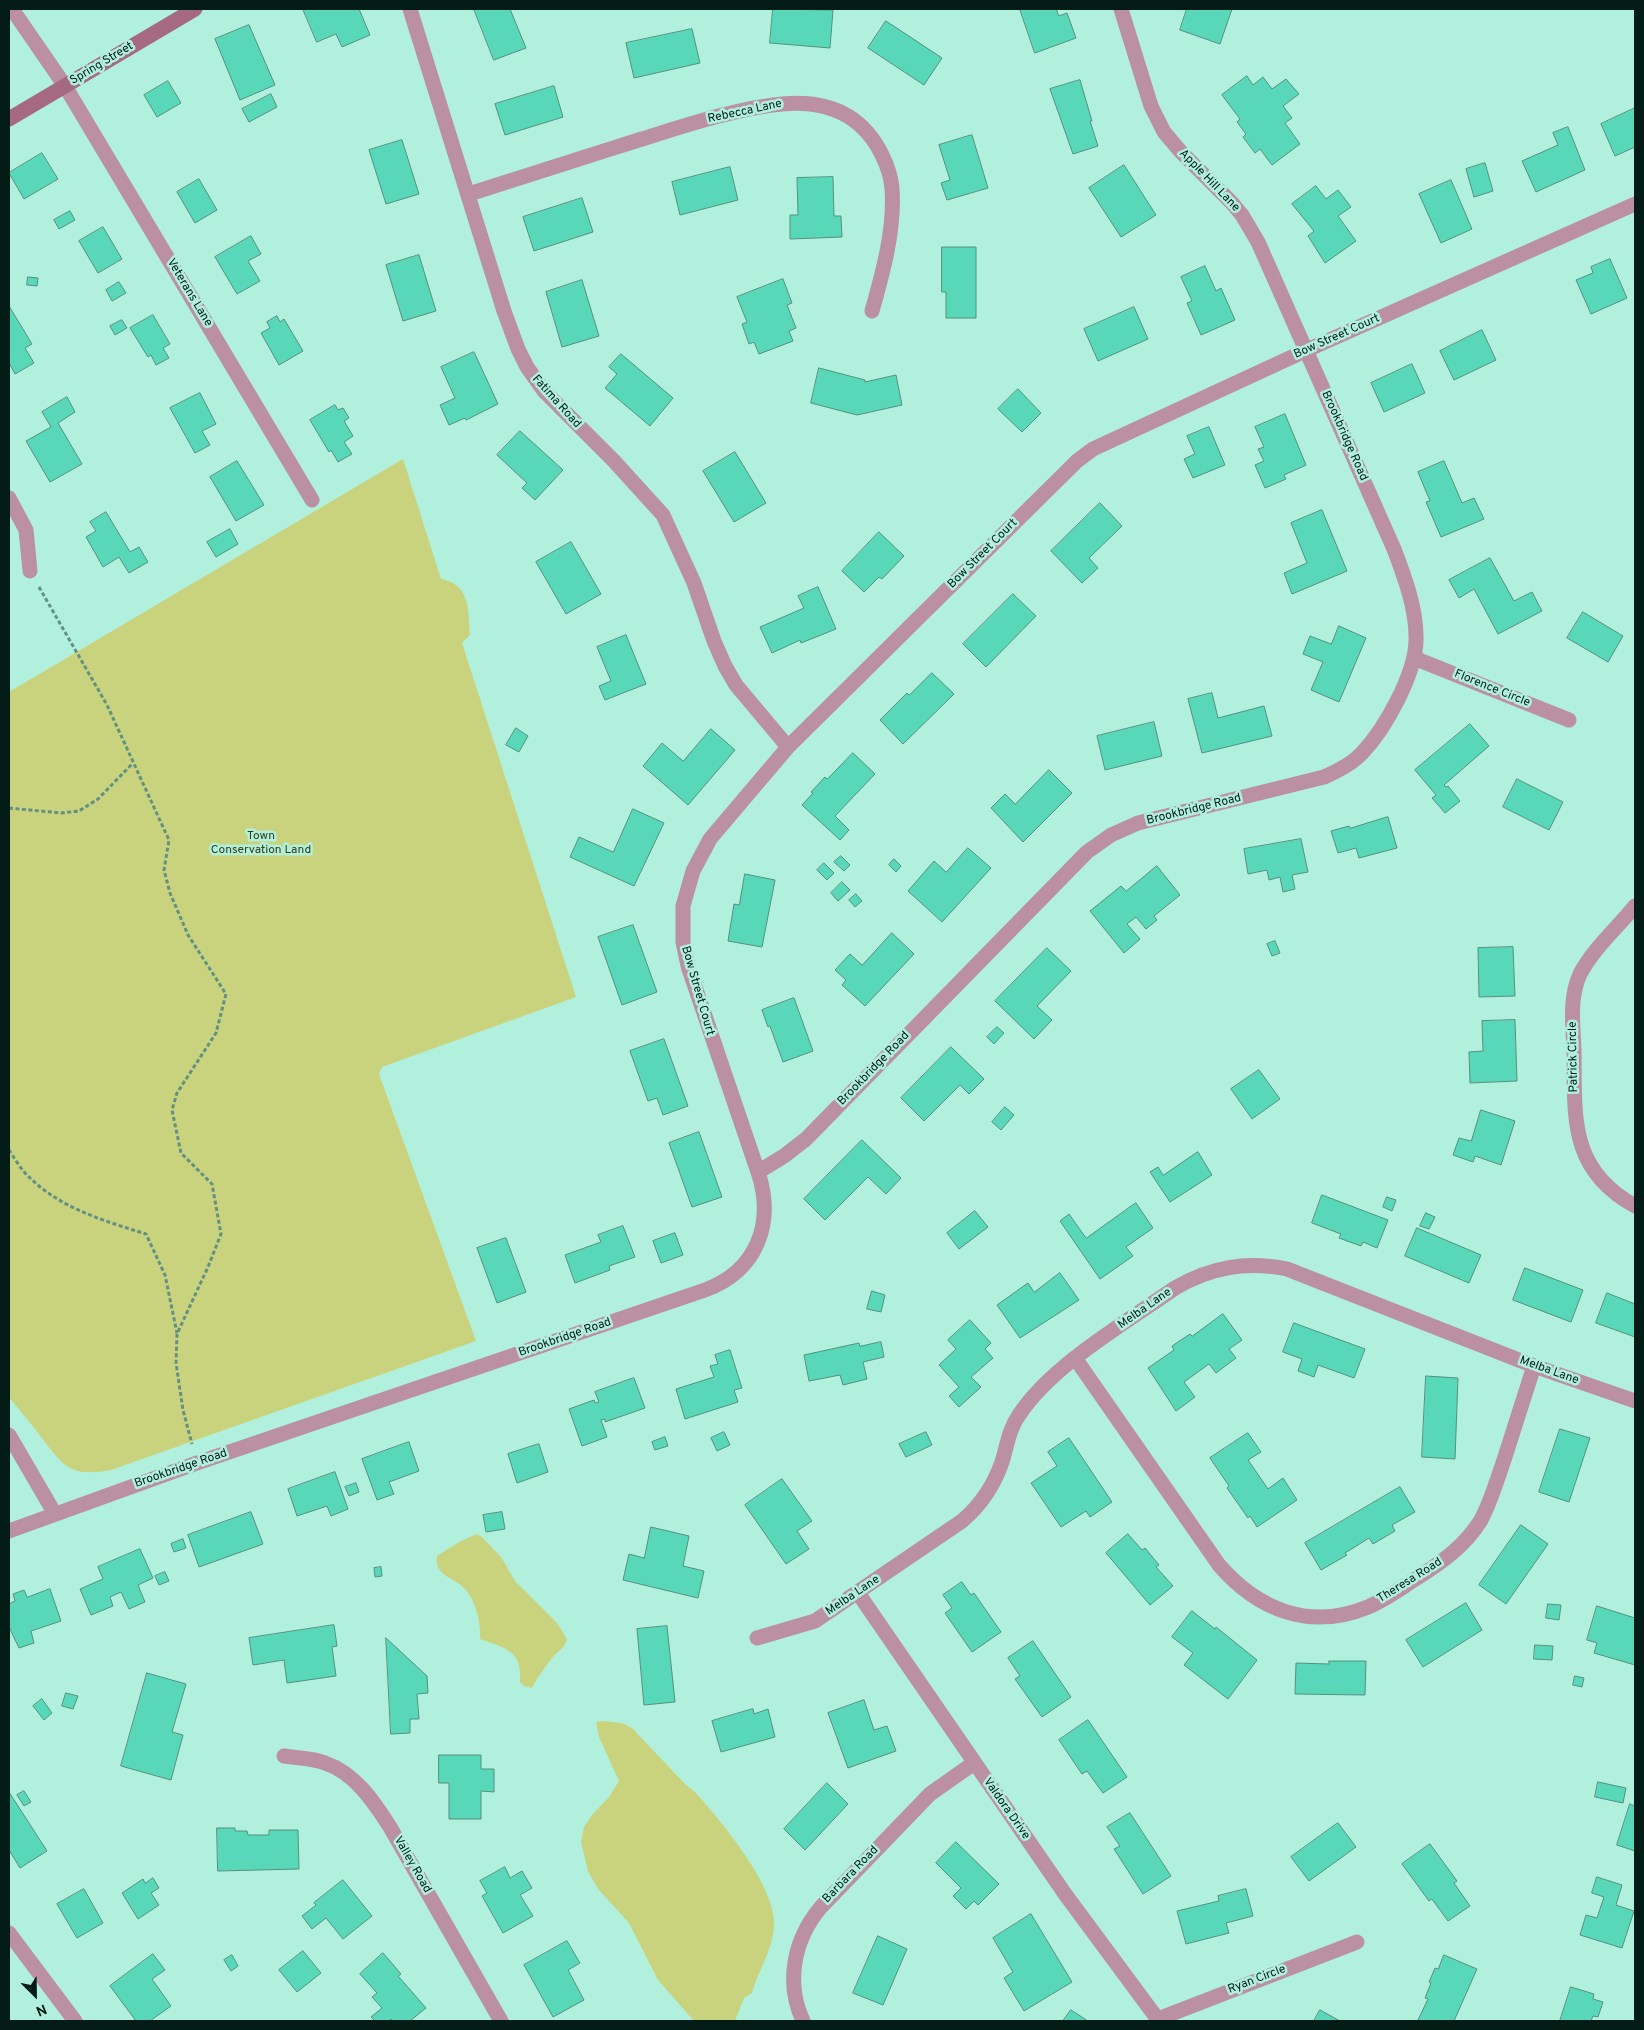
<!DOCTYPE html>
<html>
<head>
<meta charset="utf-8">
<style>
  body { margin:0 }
  #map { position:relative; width:1644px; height:2030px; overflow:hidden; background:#b1f0dd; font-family:Overpass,sans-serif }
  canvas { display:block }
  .frame { position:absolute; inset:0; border:10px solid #031c15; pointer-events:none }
  .north { position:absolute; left:10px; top:1970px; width:50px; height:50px; -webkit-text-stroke:4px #b1f0dd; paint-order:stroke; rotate:157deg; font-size:14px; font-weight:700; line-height:20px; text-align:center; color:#031c15 }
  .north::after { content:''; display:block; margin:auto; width:18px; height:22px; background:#031c15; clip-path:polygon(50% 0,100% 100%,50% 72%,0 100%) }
</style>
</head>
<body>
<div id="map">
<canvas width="1644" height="2030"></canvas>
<div class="frame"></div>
<div class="north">N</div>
</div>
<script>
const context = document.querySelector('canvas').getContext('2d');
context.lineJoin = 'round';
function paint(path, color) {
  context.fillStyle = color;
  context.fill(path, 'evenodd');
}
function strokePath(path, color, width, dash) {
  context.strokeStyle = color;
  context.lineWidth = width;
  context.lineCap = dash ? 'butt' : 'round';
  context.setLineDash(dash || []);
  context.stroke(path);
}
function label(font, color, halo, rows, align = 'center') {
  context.font = font + ' Overpass,sans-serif';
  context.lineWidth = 5;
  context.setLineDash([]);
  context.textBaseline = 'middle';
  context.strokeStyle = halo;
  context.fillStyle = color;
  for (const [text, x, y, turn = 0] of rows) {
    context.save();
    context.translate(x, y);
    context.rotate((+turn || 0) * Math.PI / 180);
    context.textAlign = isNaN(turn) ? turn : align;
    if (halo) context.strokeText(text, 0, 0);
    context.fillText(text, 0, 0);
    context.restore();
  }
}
const green = new Path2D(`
  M403,459L441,579C471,585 468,610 470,635L462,643L576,997L382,1067L379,1074L476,1341L111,1470C70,1477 65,1468 41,1437C31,1423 19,1410 9,1397V692Z
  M477,1534L483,1538L501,1557L515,1581L557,1623L567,1639C565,1648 558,1651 552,1658C546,1666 536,1679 532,1688L524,1686L520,1682C522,1649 506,1649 480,1639C481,1624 476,1602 466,1590C455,1577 434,1577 437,1556L459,1542Z
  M603,1721L622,1723L632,1728L686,1785L695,1792C721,1821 778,1888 774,1928C772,1951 758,1971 752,1993L744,1998L735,2021H694L658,1980L629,1923L598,1889L588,1871L581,1842L584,1827L592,1815L609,1797L619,1781L599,1737L596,1722Z`);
const building = new Path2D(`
  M303,9H359L370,35L342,47L336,34L317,42Z
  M474,9H510L526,48L494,60Z
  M773,9L833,10L830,48L770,43Z
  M1020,9H1056L1059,16L1067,13L1076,38L1035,53Z
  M1187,9H1232L1220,44L1180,30Z
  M886,21L942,58L924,85L868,48Z
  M249,25L275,85L240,100L215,39Z
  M692,29L700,63L634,78L626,43Z
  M1247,76L1253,85L1263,77L1272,89L1286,79L1299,94L1283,106L1292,118L1285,123L1300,144L1272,165L1260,149L1255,153L1243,137L1246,134L1237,122L1240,119L1222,95Z
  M1080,80L1092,121H1090L1098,146L1073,154L1050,89Z
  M168,81L181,103L157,117L144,95Z
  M554,86L563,117L505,135L495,104Z
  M271,94L277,107L249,122L242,109Z
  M1635,108V147L1615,156L1601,124Z
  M1568,127L1585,170L1536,192L1522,161L1558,145L1553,133Z
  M972,135L988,188L947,200L941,183L950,180L939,145Z
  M402,140L419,194L386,204L369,150Z
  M42,153L58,179L24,199L9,173Z
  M1485,163L1493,191L1474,197L1466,169Z
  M1124,165L1156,215L1121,237L1089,188Z
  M730,167L738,200L680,215L672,182Z
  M833,177L834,216H841L842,237L790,239V215H798L797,178Z
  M199,179L217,210L195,223L177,192Z
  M1451,180L1472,229L1441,243L1419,194Z
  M1316,186L1326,199L1338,190L1351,207L1338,216L1356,241L1325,263L1308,236L1314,231L1292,204Z
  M582,198L593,232L534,251L523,217Z
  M70,211L75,220L59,229L54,220Z
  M103,227L122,259L98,273L79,241Z
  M251,236L261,254L248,261L260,281L237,294L215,257Z
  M942,247H976V318H946V292H942Z
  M419,255L436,311L403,321L386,265Z
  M1610,259L1627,298L1591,314L1576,280L1593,273L1591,267Z
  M1205,266L1216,291L1221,288L1235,320L1201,335L1187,303L1192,301L1181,277Z
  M28,277L38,278L37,286L27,285Z
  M783,279L792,303L787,305L796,328L789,331L793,341L759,354L754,342L749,344L742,324L747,322L737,297Z
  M582,280L599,336L562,347L546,292Z
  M119,282L126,293L112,301L106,290Z
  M9,306L32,344L25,348L34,363L15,374L9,363Z
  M1134,307L1148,339L1098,361L1084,329Z
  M153,315L170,344L163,348L169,358L156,365L151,355L148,357L130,328Z
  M277,316L280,322L284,319L303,351L279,365L261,333L270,328L267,322Z
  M122,320L127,328L115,335L110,326Z
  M1482,330L1496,360L1454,380L1440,351Z
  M474,352L498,404L466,420L465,418L449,425L440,405L455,398L441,367Z
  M621,354L673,398L650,426L605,388L617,374L609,367Z
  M1412,364L1425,393L1384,412L1371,383Z
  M819,368L865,380V382L896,375L902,405L857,415L811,403Z
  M1018,389L1041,413L1022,432L998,409Z
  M200,393L216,424L202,431L210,445L195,453L170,408Z
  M67,397L75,412L58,423L82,464L50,482L26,441L51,427L42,412Z
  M335,405L338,410L343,408L349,418L344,421L353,436L344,442L352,454L338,462L331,450L329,452L310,420Z
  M1285,414L1306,465L1284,475L1286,479L1265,488L1255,465L1264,461L1258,449L1264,447L1255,427Z
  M1209,427L1225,465L1193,478L1184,459L1195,454L1187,436Z
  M520,431L563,470L535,500L522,488L527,483L497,455Z
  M735,452L766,503L734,522L703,471Z
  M237,461L264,505L236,521L210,477Z
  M1444,461L1462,503L1474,498L1484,519L1441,537L1426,502L1430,501L1418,472Z
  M1100,503L1122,526L1089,558L1098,568L1082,583L1051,551Z
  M1322,510L1347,571L1292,594L1284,573L1307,563L1291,523Z
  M106,512L130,552L139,547L148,562L129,573L119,557L103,567L86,537L96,531L90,522Z
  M230,529L238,544L216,557L207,542Z
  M879,532L904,556L882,579L879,577L864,592L842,571Z
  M571,542L601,594L566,614L536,562Z
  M1490,558L1514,601L1532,592L1542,611L1498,634L1474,589L1459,598L1449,580Z
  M818,587L836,629L801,643L800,640L772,653L760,627L804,608L798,596Z
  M1013,594L1036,616L986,667L963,644Z
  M1583,612L1623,636L1608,662L1567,638Z
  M1339,626L1366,638L1339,702L1311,690L1323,662L1303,654L1310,636L1331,644Z
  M626,635L646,684L605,700L599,686L611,681L597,647Z
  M932,673L954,694L903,744L880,720L907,693L909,695Z
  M1212,693L1218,718L1264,706L1272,736L1202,753L1188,699Z
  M1154,722L1162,756L1105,770L1097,736Z
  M1470,724L1489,746L1444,785L1446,787L1448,786L1460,801L1445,813L1432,798L1436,795L1415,770Z
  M516,728L528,736L519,752L506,745Z
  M711,729L735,750L688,805L643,766L662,743L683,761Z
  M853,753L875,774L835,816L849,830L840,840L802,805L813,793L811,792L825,777L827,779Z
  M1049,770L1072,793L1023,842L991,808L1005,794L1015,804Z
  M1517,779L1563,802L1549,830L1503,807Z
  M633,809L664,823L634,886L570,857L579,837L613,852Z
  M1388,817L1397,848L1359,858L1356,848L1338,853L1331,831L1349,826L1350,828Z
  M1301,839L1308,872L1292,875L1295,889L1283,892L1280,877L1269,880L1267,870L1248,874L1244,849Z
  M968,848L991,868L942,922L908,891L934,861L946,872Z
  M841,856L850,865L844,871L834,862Z
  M894,859L901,866L896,872L889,865Z
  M824,863L834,873L827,880L817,870Z
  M1157,866L1180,895L1154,916L1157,920L1146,929L1136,917L1127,924L1140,939L1124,953L1090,911L1121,886L1126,891Z
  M745,874L775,880L762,947L728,941L734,904L739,905Z
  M842,882L850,890L838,901L831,893Z
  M856,894L862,901L855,907L849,900Z
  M633,925L657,992L622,1005L598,937Z
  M892,933L914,954L865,1006L842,985L846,980L835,970L850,954L862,965Z
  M1275,941L1280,953L1272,956L1267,944Z
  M1513,947L1515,996L1479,997L1478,948Z
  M1047,948L1071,971L1037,1006L1052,1020L1034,1039L995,1001Z
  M794,998L813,1051L783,1062L770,1026L768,1027L762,1010Z
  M1515,1020L1517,1081L1470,1083L1469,1052L1483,1051L1482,1021Z
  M997,1027L1004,1033L994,1044L987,1037Z
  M664,1039L688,1106L663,1115L657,1098L648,1101L630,1051Z
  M951,1047L984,1079L969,1094L960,1085L924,1121L901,1098Z
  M1259,1070L1280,1099L1252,1119L1231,1089Z
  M1005,1107L1014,1115L1001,1130L992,1122Z
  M1481,1110L1515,1121L1501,1165L1475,1156L1473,1162L1453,1155L1459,1138L1471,1141Z
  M699,1132L722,1197L692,1207L669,1143Z
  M862,1140L901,1178L886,1194L868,1177L825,1220L804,1199Z
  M1198,1152L1212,1175L1170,1202L1150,1172L1158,1167L1163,1175Z
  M1322,1195L1388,1220L1377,1248L1363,1242L1361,1246L1339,1238L1341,1234L1312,1223Z
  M1387,1197L1396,1200L1392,1211L1383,1207Z
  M1136,1203L1153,1228L1126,1247L1133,1256L1100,1279L1060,1221L1069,1214L1086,1238Z
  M975,1211L988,1227L959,1249L947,1233Z
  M1426,1213L1435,1217L1429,1229L1420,1226Z
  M623,1226L635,1257L609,1266L610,1270L575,1283L565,1255L601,1242L598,1235Z
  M1417,1228L1481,1255L1469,1283L1405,1256Z
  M675,1233L683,1255L661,1263L653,1241Z
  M506,1238L526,1292L497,1303L477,1248Z
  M1525,1268L1583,1290L1571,1322L1513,1300Z
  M1060,1273L1079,1300L1020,1338L997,1305L1028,1283L1034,1292Z
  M872,1291L885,1295L881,1312L867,1309Z
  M1607,1293L1635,1304V1337L1596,1323Z
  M1223,1314L1242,1340L1229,1349L1236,1358L1216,1373L1209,1364L1184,1382L1195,1397L1176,1411L1148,1368L1174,1350L1172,1346L1190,1334L1192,1336Z
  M970,1320L991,1343L985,1349L993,1358L971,1377L981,1387L959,1407L949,1396L959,1387L939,1365L956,1349L948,1340Z
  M1294,1323L1365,1349L1354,1378L1318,1365L1314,1377L1298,1371L1302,1359L1283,1352Z
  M881,1342L884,1357L863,1362L867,1379L843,1385L840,1375L809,1381L804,1355L859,1343L860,1346Z
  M730,1350L742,1388L734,1390L738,1402L685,1419L676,1389L714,1377L710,1366L718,1364L715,1355Z
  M1426,1376L1458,1378L1455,1459L1422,1457Z
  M634,1378L645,1408L605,1422V1419L601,1420L607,1437L582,1446L569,1409L594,1400L595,1403L599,1402L595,1392Z
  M1560,1429L1590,1438L1569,1502L1539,1492Z
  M724,1432L730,1445L717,1451L711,1438Z
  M926,1432L932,1445L906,1457L899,1444Z
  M1248,1433L1261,1452L1248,1460L1268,1489L1283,1478L1297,1500L1257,1527L1250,1516L1248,1518L1227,1488L1229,1486L1210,1458Z
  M665,1437L668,1446L655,1450L652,1442Z
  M1069,1438L1112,1502L1090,1517L1086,1511L1061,1527L1031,1483L1057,1466L1048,1452Z
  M409,1442L419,1471L389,1482L394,1494L377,1500L362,1459Z
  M539,1444L548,1472L517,1483L508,1454Z
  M335,1472L348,1509L331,1516L327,1506L297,1516L288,1489Z
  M782,1479L812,1521L797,1531L809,1549L786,1564L745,1505Z
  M356,1483L359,1492L349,1496L345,1487Z
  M1400,1487L1415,1512L1392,1525L1395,1531L1373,1544L1369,1538L1345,1553L1347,1555L1321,1570L1305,1543Z
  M251,1512L263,1544L199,1567L188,1535Z
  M502,1512L505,1529L486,1532L483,1515Z
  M1521,1525L1548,1544L1506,1604L1479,1585Z
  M651,1527L689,1536L683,1566L704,1571L698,1598L623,1580L629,1554L644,1558Z
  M1128,1534L1142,1550L1145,1548L1159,1565L1156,1567L1173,1586L1150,1605L1106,1553Z
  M183,1539L186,1548L174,1552L171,1544Z
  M140,1549L153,1578L138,1585L145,1602L129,1609L121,1592L110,1597L113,1606L91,1615L80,1589L103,1579L98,1567Z
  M381,1567L382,1576L375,1577L374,1568Z
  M165,1572L169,1581L159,1585L155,1576Z
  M962,1582L971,1595L974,1593L1001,1632L972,1652L945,1613L952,1608L943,1595Z
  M50,1589L61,1621L31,1631L34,1643L19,1648L9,1627V1604L15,1601L13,1594L24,1590L27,1597Z
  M1466,1603L1482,1630L1423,1667L1406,1640Z
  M1548,1604L1561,1605L1559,1620L1546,1618Z
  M1597,1606L1635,1618V1665L1594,1653L1597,1643L1587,1640Z
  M1192,1611L1215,1629L1216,1627L1257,1660L1228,1699L1184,1665L1193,1653L1172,1637Z
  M334,1625L337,1646L332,1647L336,1676L287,1683L284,1660L253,1665L249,1638Z
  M667,1626L675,1702L644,1705L637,1629Z
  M386,1638L427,1676L428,1693L417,1694L419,1719H410V1733L391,1734Z
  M1033,1641L1071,1697L1042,1717L1015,1679L1020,1676L1008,1658Z
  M1535,1645L1553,1646L1552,1660L1534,1659Z
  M1329,1661H1366L1365,1695L1295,1694L1296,1663L1329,1664Z
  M147,1673L186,1684L172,1732L183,1735L171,1780L121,1766Z
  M1575,1676L1584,1678L1582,1687L1573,1685Z
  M66,1693L78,1696L73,1709L62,1706Z
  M42,1699L52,1713L44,1720L33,1706Z
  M864,1700L874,1730L887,1726L896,1751L848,1768L828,1713Z
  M753,1709L754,1714L768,1709L775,1737L721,1752L712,1721Z
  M1088,1720L1127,1777L1103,1793L1087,1771L1082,1774L1059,1740Z
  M439,1755H481V1769H494V1792L481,1791V1819H449V1783H439Z
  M1598,1782L1626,1788L1623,1803L1595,1797Z
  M827,1783L848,1804L805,1850L784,1829Z
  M24,1791L31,1802L24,1806L17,1795Z
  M9,1792L47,1851L20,1868L9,1850Z
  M1630,1804L1635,1806V1851L1617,1845Z
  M1130,1813L1171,1876L1143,1894L1114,1849L1120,1846L1107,1827Z
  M1338,1823L1356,1847L1309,1881L1291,1857Z
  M217,1828H235V1831H247L248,1835H269V1830H298L299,1869L218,1871Z
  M956,1842L999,1884L978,1905L974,1901L966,1909L953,1896L961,1888L936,1863Z
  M1430,1844L1457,1881L1454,1883L1470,1906L1448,1921L1432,1899L1429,1901L1402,1864Z
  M505,1867L510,1878L522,1871L532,1888L520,1895L533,1916L503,1933L482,1896L487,1893L480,1881Z
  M1597,1877L1622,1885L1616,1905L1634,1911L1622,1948L1580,1935L1586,1915L1597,1918L1604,1897L1592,1893Z
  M153,1878L159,1888L151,1893L159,1905L138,1919L122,1893L143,1879L145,1883Z
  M343,1880L372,1916L343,1939L326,1918L312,1929L302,1916L316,1905L314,1903Z
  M84,1889L103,1923L77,1938L57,1904Z
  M1246,1889L1253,1916L1226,1923L1229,1933L1186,1944L1177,1911L1219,1901L1218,1896Z
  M1031,1914L1072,1982L1024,2011L1004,1978L1013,1972L993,1938Z
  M878,1936L907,1949L883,2005L853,1993Z
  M567,1941L580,1963L568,1970L584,2000L553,2017L524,1965Z
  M303,1951L321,1973L297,1992L279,1970Z
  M383,1953L401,1974L398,1976L426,2008L410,2021H393L391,2019L389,2021H375L371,2017L382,2008L372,1997L377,1993L360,1974Z
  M153,1954L165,1970L152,1979L171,2006L150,2021H136L110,1986Z
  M232,1955L238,1966L231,1971L224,1960Z
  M1444,1955L1477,1969L1454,2021H1421L1418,2020L1428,1999L1425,1998L1431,1983L1429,1982L1435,1968L1438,1969Z
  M1571,1987L1594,1994L1593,1999L1603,2002L1598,2017L1593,2016L1591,2021H1560Z
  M1071,2010L1088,2021H1063Z
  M1320,2010L1340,2021H1314Z`);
const path = new Path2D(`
  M39,587L107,705L169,840L164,870L170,893L188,935L226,994L216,1033L177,1093L172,1110L181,1153L212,1184L221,1234L208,1267L177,1334L176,1363L183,1410L192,1444
  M9,808L61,813L79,811L98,799L133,763
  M9,1150C15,1159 22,1171 30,1178C62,1209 105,1221 146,1234L165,1275L177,1333`);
const street = new Path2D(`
  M12,9L65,86L312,500
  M410,9L504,311L518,349L527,367L544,391L614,461L663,515L694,583L714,641L725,666L736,685L788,747
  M469,194C526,176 584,157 642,139C684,126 738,108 782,104C826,100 862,114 882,155C887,165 891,177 892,188C895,229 883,272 872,311
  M9,498L26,530L30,571
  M1414,658L1569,720
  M1635,906C1617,928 1593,949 1580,974C1569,998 1573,1025 1574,1050C1575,1116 1568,1169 1635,1206
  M758,1172L688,966L683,942V906L693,871L710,839L788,747L1077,461L1093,449L1307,350L1635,204
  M1075,1358L1219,1565C1258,1610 1310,1631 1368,1607C1385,1600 1401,1588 1417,1578C1442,1562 1465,1546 1481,1520C1491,1501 1497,1480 1504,1460C1514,1428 1524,1397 1534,1366
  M9,1435L55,1514
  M9,1531L197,1463L705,1290C757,1271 775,1223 758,1172L784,1156L806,1139L1087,852L1111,835L1138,823L1324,777C1338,771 1352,764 1362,753C1385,729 1415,675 1416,641C1417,610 1405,578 1394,549L1258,242L1242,215L1232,203L1181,152L1164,132L1151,106L1121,9
  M858,1593L1065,1894L1159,2021
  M757,1638L815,1621L962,1521C981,1505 994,1485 1002,1462C1007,1446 1009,1429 1019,1415C1052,1365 1125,1323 1175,1288C1211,1267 1246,1261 1287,1269L1534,1366L1635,1401
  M284,1756C297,1758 313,1758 325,1763C355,1773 374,1802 390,1827L501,2021
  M9,1933L75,2021
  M1158,2019L1357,1942
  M803,2021C785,1982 794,1939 821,1907L930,1794L974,1763`);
const secondary = new Path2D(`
  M9,119L195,9`);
const streetNames = [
  ["Spring Street",102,64,-31],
  ["Rebecca Lane",745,112,-12],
  ["Apple Hill Lane",1209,181,46],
  ["Veterans Lane",189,293,59],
  ["Bow Street Court",1337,337,-24],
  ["Fatima Road",556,402,48],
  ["Brookbridge Road",1344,436,66],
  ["Bow Street Court",983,554,-45],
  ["Florence Circle",1492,689,22],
  ["Brookbridge Road",1194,810,-14],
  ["Bow Street Court",697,991,74],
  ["Patrick Circle",1574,1057,-91],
  ["Brookbridge Road",874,1069,-46],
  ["Melba Lane",1145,1309,-35],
  ["Brookbridge Road",565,1338,-19],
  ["Melba Lane",1549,1371,20],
  ["Brookbridge Road",181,1469,-19],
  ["Theresa Road",1410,1581,-32],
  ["Melba Lane",853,1596,-34],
  ["Valdora Drive",1006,1809,55],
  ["Valley Road",412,1865,60],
  ["Barbara Road",851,1875,-46],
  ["Ryan Circle",1257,1980,-21]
];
const parkNames = [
  ["Town",261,837],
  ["Conservation Land",261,851]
];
paint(green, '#c9d37d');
paint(building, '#58d8b9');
strokePath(building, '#54907f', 1);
strokePath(path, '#629083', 3, [4, 2.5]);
strokePath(street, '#bb90a0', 15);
strokePath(secondary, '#a56981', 15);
label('12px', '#031c15', '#b1f0dd', streetNames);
label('12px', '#363a11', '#b1f0dd', parkNames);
</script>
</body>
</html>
